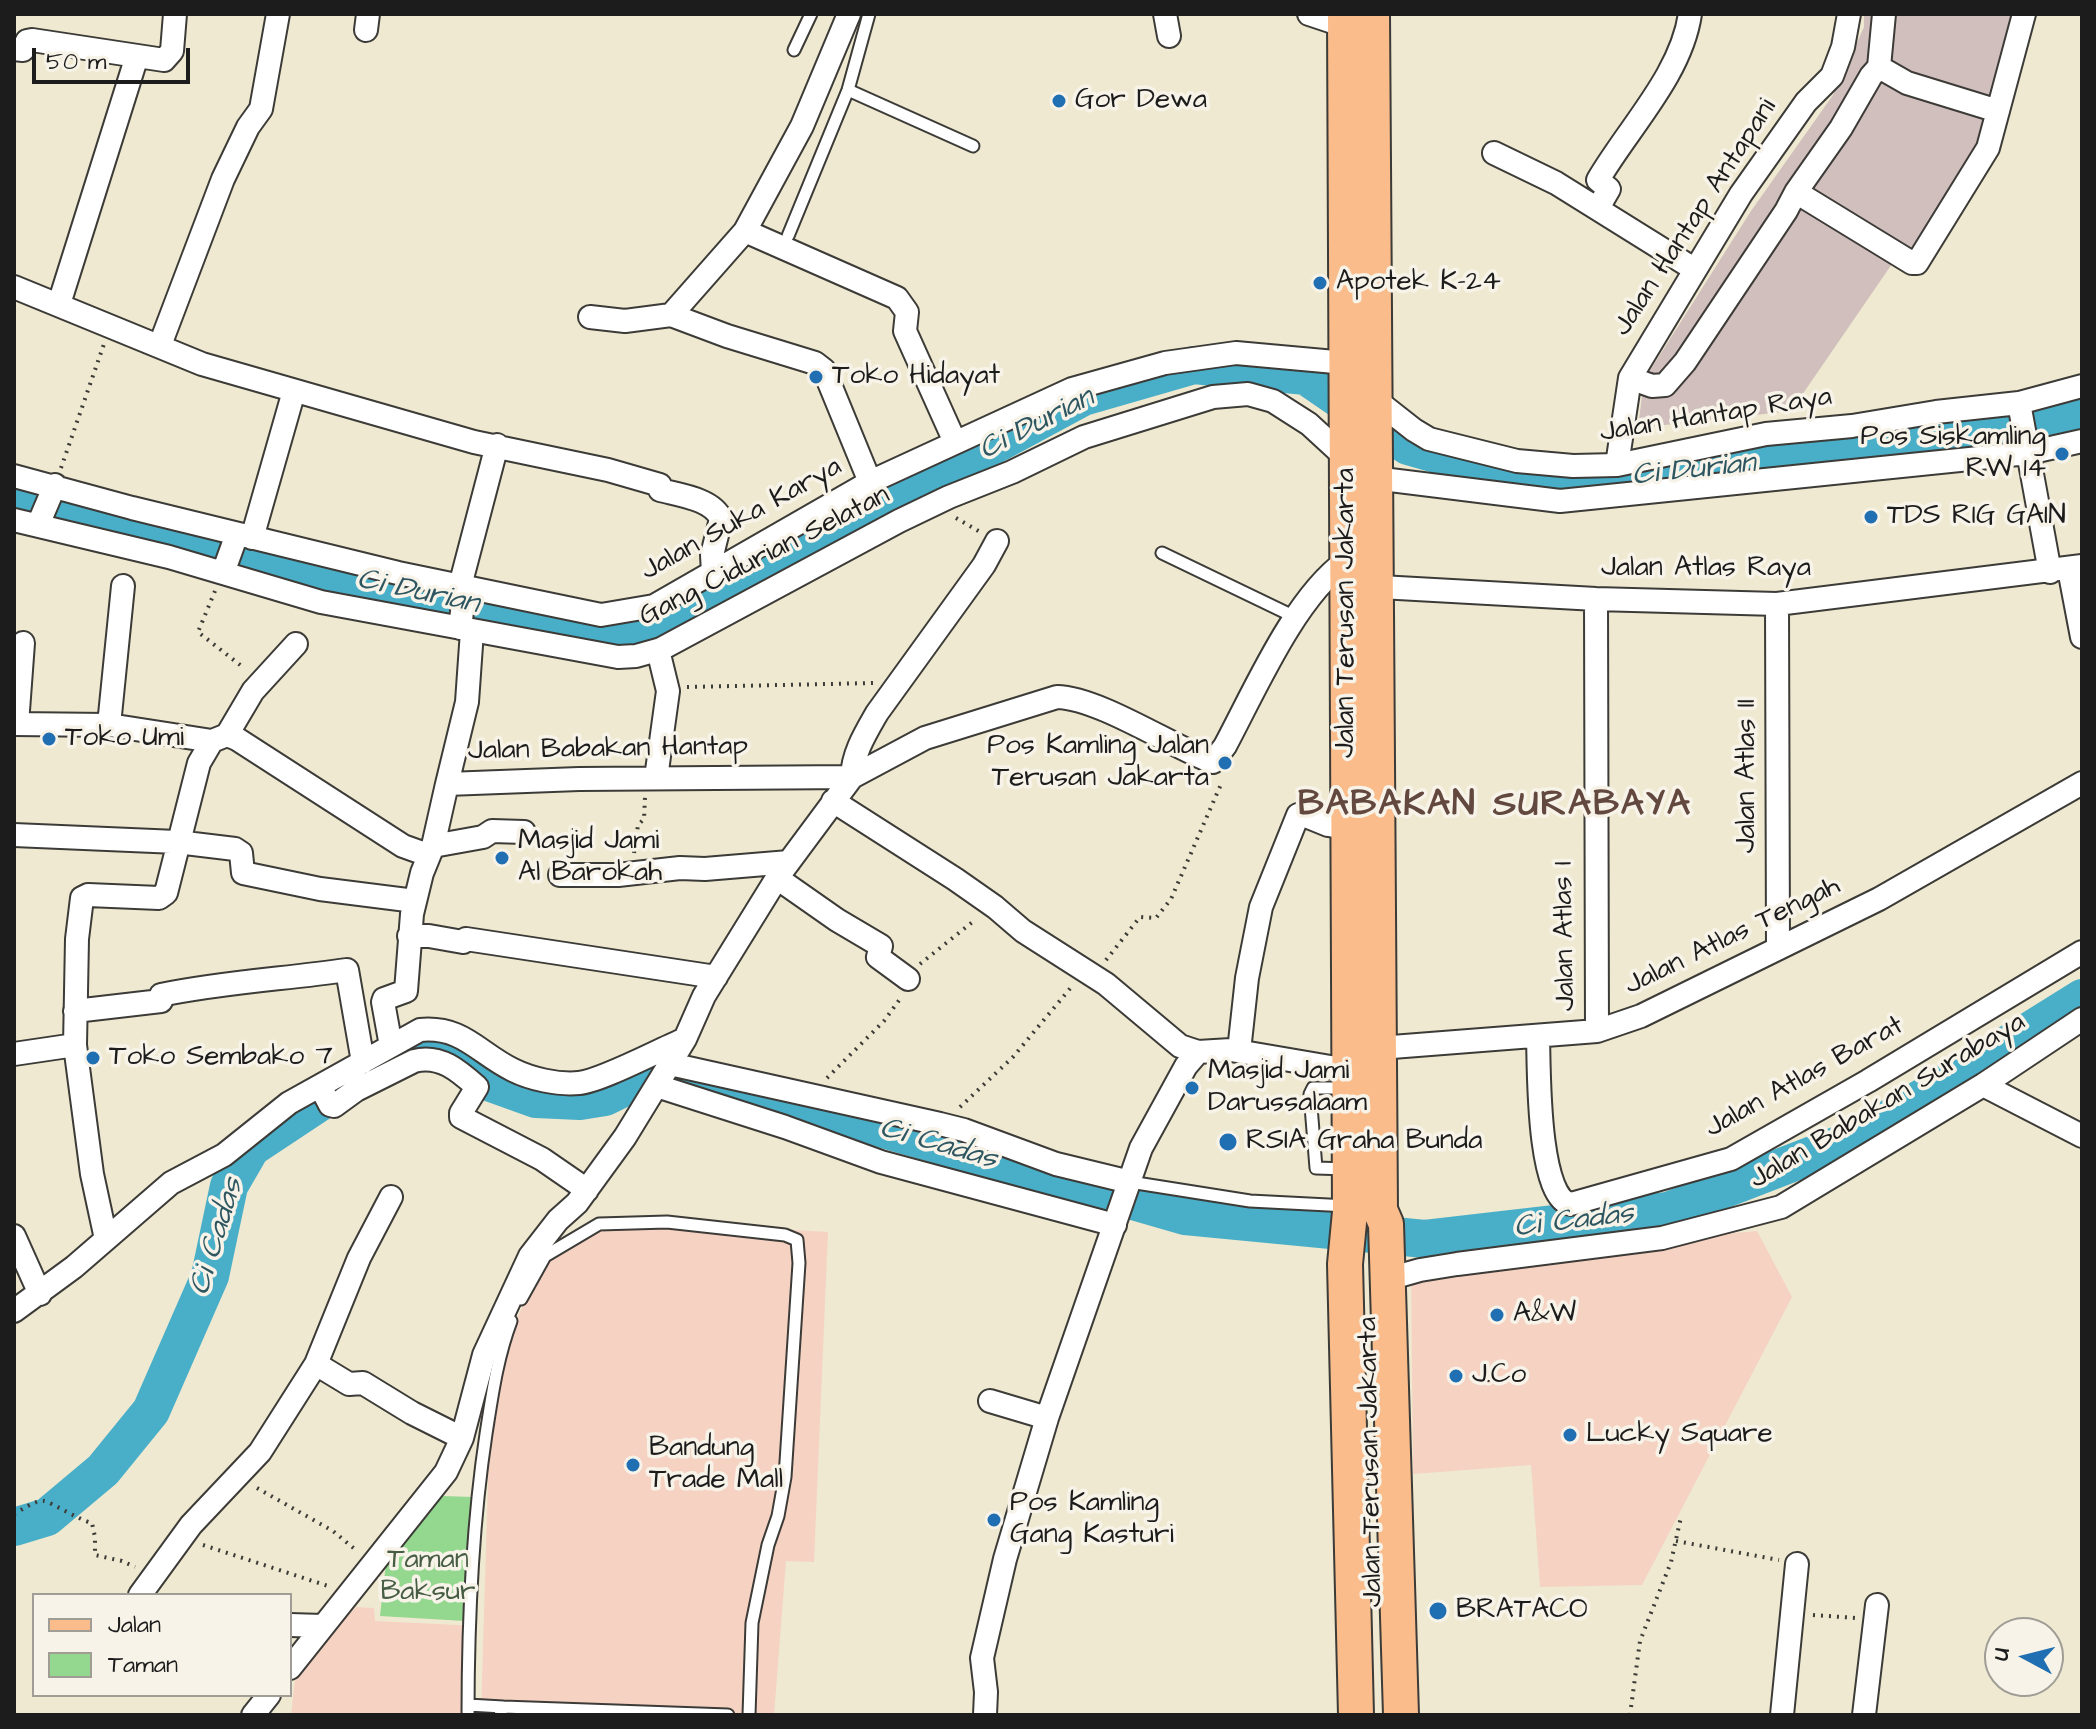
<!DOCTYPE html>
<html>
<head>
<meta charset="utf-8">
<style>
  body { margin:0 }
  #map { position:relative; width:2096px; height:1729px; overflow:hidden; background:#eee9d0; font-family:"Architects Daughter",sans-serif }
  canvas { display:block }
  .frame { position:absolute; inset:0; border:16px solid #1c1c1c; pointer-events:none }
  .legend { position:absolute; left:32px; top:1593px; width:260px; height:104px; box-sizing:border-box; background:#f7f3e8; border:2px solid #9f9d96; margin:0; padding:10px 14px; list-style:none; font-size:24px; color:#1c1c1c }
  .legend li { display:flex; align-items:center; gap:16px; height:40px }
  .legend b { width:40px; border:2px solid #9f9d96 }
  .north { position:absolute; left:1984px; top:1617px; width:80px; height:80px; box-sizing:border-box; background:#f7f3e8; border:2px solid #9f9d96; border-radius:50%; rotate:277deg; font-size:22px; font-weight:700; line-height:32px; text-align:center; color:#1c1c1c }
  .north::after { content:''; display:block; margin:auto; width:28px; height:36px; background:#1f6fb2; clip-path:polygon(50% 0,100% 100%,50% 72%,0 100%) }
  .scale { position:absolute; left:32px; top:48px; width:158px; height:36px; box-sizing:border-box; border:4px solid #1c1c1c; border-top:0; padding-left:10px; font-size:24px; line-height:28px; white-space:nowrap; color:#1c1c1c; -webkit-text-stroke:6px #f7f3e8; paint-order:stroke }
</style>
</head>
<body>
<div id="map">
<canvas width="2096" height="1729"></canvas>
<div class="frame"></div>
<ul class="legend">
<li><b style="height:10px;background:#fabc8b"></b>Jalan</li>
<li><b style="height:22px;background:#94d78f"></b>Taman</li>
</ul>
<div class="north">U</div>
<div class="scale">50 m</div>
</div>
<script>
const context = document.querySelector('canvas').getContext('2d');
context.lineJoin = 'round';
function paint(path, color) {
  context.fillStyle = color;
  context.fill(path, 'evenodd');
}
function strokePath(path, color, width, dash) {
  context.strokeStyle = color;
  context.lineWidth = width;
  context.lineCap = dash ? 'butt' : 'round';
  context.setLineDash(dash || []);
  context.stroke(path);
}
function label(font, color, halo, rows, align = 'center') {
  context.font = font + ' "Architects Daughter",sans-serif';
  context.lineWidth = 7;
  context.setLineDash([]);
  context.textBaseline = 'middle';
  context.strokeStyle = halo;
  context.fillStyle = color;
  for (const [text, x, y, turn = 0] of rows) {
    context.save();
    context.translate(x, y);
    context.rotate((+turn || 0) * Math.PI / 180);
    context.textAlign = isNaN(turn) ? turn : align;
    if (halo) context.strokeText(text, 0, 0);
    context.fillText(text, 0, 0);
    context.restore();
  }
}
const built = new Path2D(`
  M610,1219L828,1232L814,1562L786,1561L774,1715H481L489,1449L499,1357L540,1269L581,1232Z
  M1757,1231L1792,1297L1642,1585L1540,1587L1531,1465L1413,1474L1411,1261Z
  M356,1607L374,1608L375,1621L477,1626L473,1715H291L296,1671Z`);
const industrial = new Path2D(`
  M1864,14H2025L1981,159L1921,254L1905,245L1791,411L1638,428L1644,380L1751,211L1833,95L1864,27Z`);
const green = new Path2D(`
  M1983,1068L1986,1076L1802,1183L1799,1177L1941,1096Z
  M442,1496L473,1497L465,1621L380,1616L386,1563Z`);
const river = new Path2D(`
  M14,491L284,566L608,632L700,604L1083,397L1194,365L1306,376L1408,446L1523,479L1653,478L1945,439L2082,413
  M14,1527L47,1517L103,1470L151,1411L210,1276L229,1186L251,1148L340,1089L408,1054L440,1047L483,1080L536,1099L580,1101L605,1097L658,1071L838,1116L1185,1216L1425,1239L1668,1211L1859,1137L2082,998`);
const path = new Path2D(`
  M61,468L104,344
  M956,518L980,532
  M215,591L198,632L244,668
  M687,687L874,683
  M634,853L638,825L644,819L645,797
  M1106,960L1140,917L1156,918L1171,899L1222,782
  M920,964L975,920
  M827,1078L884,1021L900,999
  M960,1107L1013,1057L1073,985
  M257,1488L333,1531L357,1551
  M14,1514C22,1510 35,1500 44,1501C49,1501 79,1520 92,1523L95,1537V1555L122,1561L135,1567
  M1676,1541L1779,1560
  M203,1545L328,1586
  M1813,1615L1856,1618
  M1630,1715L1640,1641L1671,1562L1681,1517`);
const service = new Path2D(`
  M794,50L811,14
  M848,90L973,146
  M788,236L848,90L869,14
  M1162,553L1295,617
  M1345,1088H1313L1310,1094L1316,1168L1348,1169
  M1130,1182L1250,1201L1348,1206
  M521,1299L545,1256L599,1224L667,1222L785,1235L797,1240L799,1263L785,1477L778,1516L768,1545L752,1623L749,1715
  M468,1705L503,1707
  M468,1715C468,1621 472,1527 486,1434C492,1396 497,1358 511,1321
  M500,1715L503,1707L728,1715`);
const minor = new Path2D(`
  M1165,14L1169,36
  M1309,14L1345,26
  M366,30L368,14
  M14,49L23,50L27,41L32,40L164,60L172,51L175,14
  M1879,67L1907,83L1998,111
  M1494,153L1556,183L1694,269
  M1796,192L1912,263H1917L1988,148L2024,14
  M1598,208L1609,189L1598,180C1629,127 1681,75 1690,14
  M745,231L897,298L907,312L905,331L955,442
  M14,287L202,364L474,442L608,470L660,485V490C679,495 713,499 721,519L712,555L713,573
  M59,304L137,56
  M671,315L727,336L815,363L824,370L870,482
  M590,317L625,321L671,315L745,231L802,126L849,14
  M160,345L223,179L248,127L261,109L278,14
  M1630,378L1652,386L1665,385L1685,362L1786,211L1796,192L1841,128L1871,76L1879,67L1884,14
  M1372,397L1414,430L1429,439L1517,461L1573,466L1617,465L1766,434L1852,426L1936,412L2019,403L2082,386
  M2019,403L2050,572
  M1617,465L1630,378L1741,194L1806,102L1832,76L1843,47L1849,14
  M14,476L132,508L398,573L601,615L654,606L870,482L1072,389L1165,363L1236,353L1346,363
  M1374,478L1560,501L2028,453L2082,441
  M14,520L169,557L321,602L618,657L636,656L661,649L899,521L949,497L1012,472L1084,437L1213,397L1248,394L1273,401L1309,424L1346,458
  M38,525L55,485
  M252,538L294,391
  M2069,569L2082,637
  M223,573L237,534
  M460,586L497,445
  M1362,586L1596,599L1777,604L2082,566
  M1596,599L1597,1031
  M1777,604L1778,948
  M460,628L465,587
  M14,724L109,725L212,741L227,735L237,739L403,846L428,855
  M17,724L23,643
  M109,725L123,586
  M227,735L253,691L296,644
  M656,778L668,691L658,650
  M447,784L467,702L472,631
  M833,801L955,879L995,907L1023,931L1106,984L1180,1046L1198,1052L1231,1050L1348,1070
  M14,835L177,842L235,849L241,853L243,873L320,889L415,901
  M433,846L483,837L492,831L524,832
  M560,875H618L680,868L705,869L789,862
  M777,878L837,920L881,946L878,957L908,979
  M409,936H429L463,942L466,939L716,977
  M75,1011L161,1001V995C223,982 285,979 347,970L363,1062
  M1538,1036C1539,1066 1537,1199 1571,1204L1731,1159L1868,1081L2082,952
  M391,1046L383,1002L384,999L406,991L412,914L422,873L433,846L447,784L579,779L852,777L925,738L1057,697C1099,698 1171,746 1213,762L1225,746C1255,690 1295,597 1346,561
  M1379,1048L1597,1031L1641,1016L1879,899L2082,783
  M1239,1051L1247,978L1261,907L1298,815L1301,814L1328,825L1347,828
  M14,1054L75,1045
  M670,1064L940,1124L964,1130L1056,1164L1130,1182
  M1983,1085L2082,1136
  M320,1086L330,1105L334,1106L356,1090L414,1061C440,1054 459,1071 477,1087L461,1113V1117L542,1159L587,1190
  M657,1086L785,1127L881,1162L1115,1225
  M14,1236L40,1294
  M106,1239L92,1174L75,1045L77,939L82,898L88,895L159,898L166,893L199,763L212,741
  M1388,1279L1420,1270L1457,1264L1662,1238L1781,1207L1983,1085L2082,1019
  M14,1311L74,1267L171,1183L224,1155L289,1103L420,1030C463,1026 478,1053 513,1070C531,1079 558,1085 579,1083C601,1081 657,1051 681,1041
  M316,1364L349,1384L363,1383L412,1413L462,1438
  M990,1401L1047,1418
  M140,1595L191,1525L260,1452L316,1364L359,1258L391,1197
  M290,1625L323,1626
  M290,1668L446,1472L462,1438L484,1355L530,1256L558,1220L577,1203L625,1137L685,1039L704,996L777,878L852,777C853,753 865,734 877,713L984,565L997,541
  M253,1715L269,1695
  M985,1715L986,1692L982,1658L1005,1559L1047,1418L1141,1148L1186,1066L1198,1052
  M1782,1715L1797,1564
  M1864,1715L1877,1605`);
const primary = new Path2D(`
  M1345,14L1350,1212L1345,1264L1356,1715
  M1372,14L1380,1210L1386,1224L1401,1715`);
const markers = [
  [1059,101,8,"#1f6fb2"],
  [1320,283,8,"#1f6fb2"],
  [816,377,8,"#1f6fb2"],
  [2062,454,8,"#1f6fb2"],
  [1871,517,8,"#1f6fb2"],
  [49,739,8,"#1f6fb2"],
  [1225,763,8,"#1f6fb2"],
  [502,858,8,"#1f6fb2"],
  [93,1058,8,"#1f6fb2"],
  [1192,1088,8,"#1f6fb2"],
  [1228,1142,10,"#1f6fb2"],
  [1497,1315,8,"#1f6fb2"],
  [1456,1376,8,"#1f6fb2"],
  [1570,1435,8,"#1f6fb2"],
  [633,1465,8,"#1f6fb2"],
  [994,1520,8,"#1f6fb2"],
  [1438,1611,10,"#1f6fb2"]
];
const poiNames = [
  ["Gor Dewa",1075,101],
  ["Apotek K-24",1336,283],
  ["Toko Hidayat",832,377],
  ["Pos Siskamling",2046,438,"right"],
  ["RW 14",2046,470,"right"],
  ["TDS RIG GAIN",1887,517],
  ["Toko Umi",65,739],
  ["Pos Kamling Jalan",1209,747,"right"],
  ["Terusan Jakarta",1209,779,"right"],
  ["Masjid Jami",518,842],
  ["Al Barokah",518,874],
  ["Toko Sembako 7",109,1058],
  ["Masjid Jami",1208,1072],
  ["Darussalaam",1208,1104],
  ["RSIA Graha Bunda",1246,1142],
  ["A&W",1513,1315],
  ["J.Co",1472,1376],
  ["Lucky Square",1586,1435],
  ["Bandung",649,1449],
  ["Trade Mall",649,1481],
  ["Pos Kamling",1010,1504],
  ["Gang Kasturi",1010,1536],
  ["BRATACO",1456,1611]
];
const streetNames = [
  ["Jalan Hantap Antapani",1696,218,-57],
  ["Jalan Hantap Raya",1716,416,-9],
  ["Jalan Suka Karya",742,520,-29],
  ["Gang Cidurian Selatan",765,557,-27],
  ["Jalan Atlas Raya",1706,569],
  ["Jalan Terusan Jakarta",1347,613,-90],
  ["Jalan Babakan Hantap",608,750,-1],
  ["Jalan Atlas II",1748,776,-90],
  ["Jalan Atlas I",1566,936,-91],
  ["Jalan Atlas Tengah",1733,937,-26],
  ["Jalan Atlas Barat",1805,1078,-29],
  ["Jalan Babakan Surabaya",1888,1102,-31],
  ["Jalan Terusan Jakarta",1372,1462,-91]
];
const parkNames = [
  ["Taman",428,1561],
  ["Baksur",428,1593]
];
const waterNames = [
  ["Ci Durian",1037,425,-27],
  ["Ci Durian",1694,471,-6],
  ["Ci Durian",418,593,12],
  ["Ci Cadas",938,1145,16],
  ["Ci Cadas",1574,1222,-7],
  ["Ci Cadas",218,1237,-73]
];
const districtNames = [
  ["BABAKAN SURABAYA",1495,806]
];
paint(built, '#f6d2c3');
paint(industrial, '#d1bfbd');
paint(green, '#94d78f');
strokePath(river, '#49aec8', 38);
strokePath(service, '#3c3b37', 15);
strokePath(minor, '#3c3b37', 26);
strokePath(primary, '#3c3b37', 38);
strokePath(path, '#3c3b37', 4, [2, 6]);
strokePath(service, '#fff', 11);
strokePath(minor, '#fff', 22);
strokePath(primary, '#fabc8b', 34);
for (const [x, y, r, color] of markers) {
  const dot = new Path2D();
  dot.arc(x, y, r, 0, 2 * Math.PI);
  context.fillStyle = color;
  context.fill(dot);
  strokePath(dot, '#f7f3e8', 3);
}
label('28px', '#1c1c1c', '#f7f3e8', poiNames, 'left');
label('28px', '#1c1c1c', '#f7f3e8', streetNames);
label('28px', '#465d44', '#f7f3e8', parkNames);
label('italic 30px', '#2e5661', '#f7f3e8', waterNames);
context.letterSpacing = '2px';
label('bold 36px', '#62483e', '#f7f3e8', districtNames);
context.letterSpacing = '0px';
</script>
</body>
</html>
